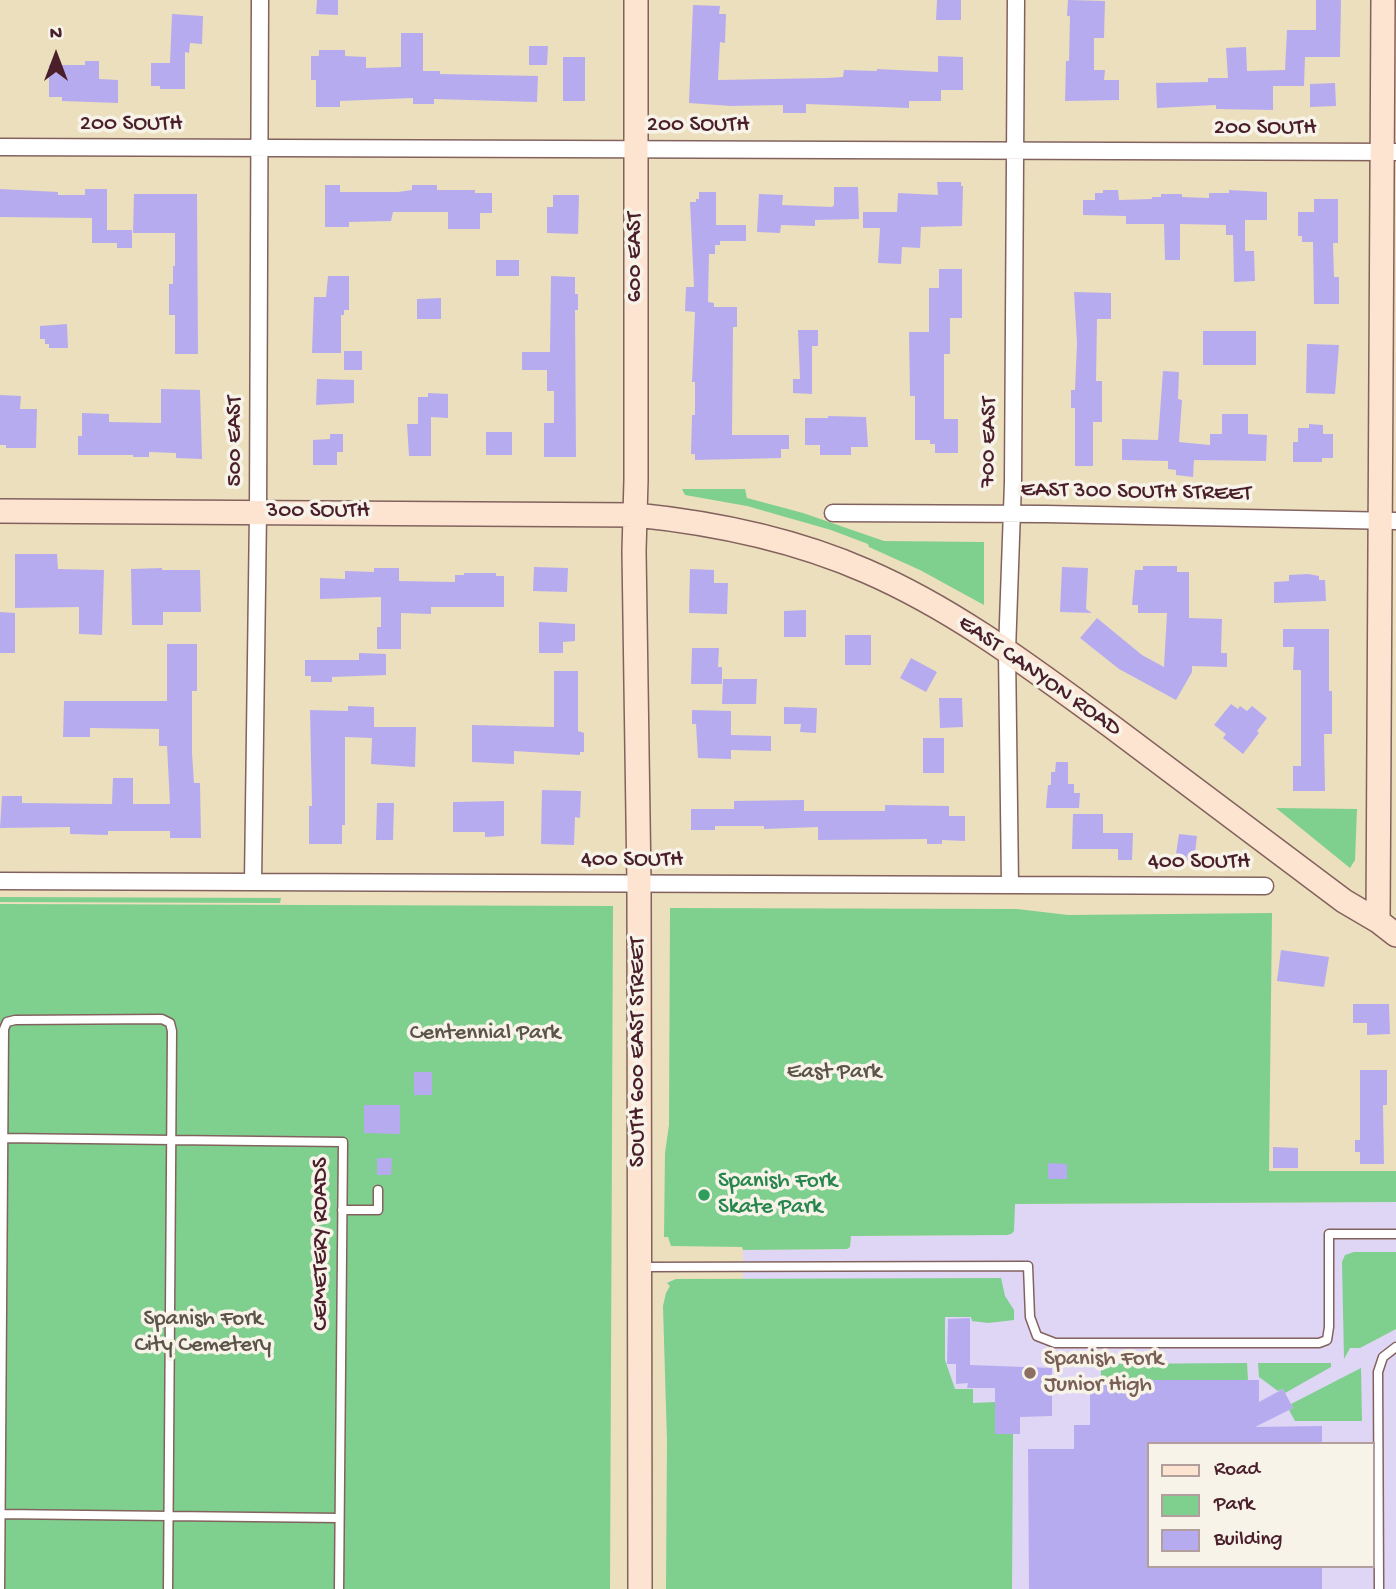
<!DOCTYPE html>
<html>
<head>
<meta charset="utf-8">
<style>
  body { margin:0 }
  #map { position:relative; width:1396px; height:1589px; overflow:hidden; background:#ecdfbd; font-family:"Gochi Hand",sans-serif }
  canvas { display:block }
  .legend { position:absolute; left:1147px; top:1442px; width:228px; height:126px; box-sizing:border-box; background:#f7f3e8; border:2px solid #b29e9c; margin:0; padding:9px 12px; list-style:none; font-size:21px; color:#4a1f2b }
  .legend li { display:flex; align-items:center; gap:14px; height:35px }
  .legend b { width:35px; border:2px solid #b29e9c }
  .north { position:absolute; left:21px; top:21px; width:70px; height:70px; -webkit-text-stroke:5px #f7f3e8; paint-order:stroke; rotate:0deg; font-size:19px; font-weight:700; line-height:28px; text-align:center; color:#4a1f2b }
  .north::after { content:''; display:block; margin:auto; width:24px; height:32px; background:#4a1f2b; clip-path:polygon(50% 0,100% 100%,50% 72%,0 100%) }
</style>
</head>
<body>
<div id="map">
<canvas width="1396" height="1589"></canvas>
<ul class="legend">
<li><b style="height:9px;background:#fde4d1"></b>Road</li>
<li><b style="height:19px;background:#7fcf8f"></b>Park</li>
<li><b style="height:19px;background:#b7abf0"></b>Building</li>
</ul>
<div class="north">N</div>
</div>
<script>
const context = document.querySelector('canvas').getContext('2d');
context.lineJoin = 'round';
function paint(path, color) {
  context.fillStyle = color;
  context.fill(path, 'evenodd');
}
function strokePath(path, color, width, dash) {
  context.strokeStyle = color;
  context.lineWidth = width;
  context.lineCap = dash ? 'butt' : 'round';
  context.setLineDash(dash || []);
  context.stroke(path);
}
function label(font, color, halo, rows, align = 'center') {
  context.font = font + ' "Gochi Hand",sans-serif';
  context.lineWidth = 7;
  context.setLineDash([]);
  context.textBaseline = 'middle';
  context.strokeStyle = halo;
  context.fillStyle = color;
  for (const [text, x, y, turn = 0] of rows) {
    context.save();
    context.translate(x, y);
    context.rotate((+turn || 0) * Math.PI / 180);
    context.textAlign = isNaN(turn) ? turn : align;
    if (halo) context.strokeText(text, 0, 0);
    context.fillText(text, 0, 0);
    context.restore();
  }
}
const built = new Path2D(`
  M1396,1202V1589H666L667,1441L663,1306L666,1293L670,1286L667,1283L670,1281L676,1279H743V1250L847,1249L850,1247L851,1236L1007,1235L1014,1230V1204ZM1149,1444H1373V1566H1149Z`);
const green = new Path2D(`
  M682,489H745L747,498L803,513L884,541L984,542V605L920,570L869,547L868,544L831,530L747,506L685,495Z
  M1276,808L1357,809L1355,860L1350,868Z
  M0,897L281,898L280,903L0,902Z
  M0,904L613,906L610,1589H0Z
  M670,908L1017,909L1068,915L1272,913L1269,1171H1396V1202L1015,1204L1014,1231L1011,1234L1007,1235L851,1236L850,1247L847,1249L743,1250L742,1247L671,1246L668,1237H664L665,1153L669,1125Z
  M1354,1252H1396V1329L1360,1348H1350L1344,1359L1342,1262L1345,1255Z
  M1001,1278L1005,1296L1014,1310V1320L988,1323L972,1321L971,1317H945V1360L955,1389H973V1403L995,1402V1434H1013L1012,1589H666L667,1441L663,1306L666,1293L670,1286L667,1283L676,1279Z
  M1247,1363L1248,1380H1101V1364Z
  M1258,1363H1331V1367L1285,1393L1283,1389L1278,1391L1259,1377Z
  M1361,1368L1362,1421H1295L1289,1410L1293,1408L1291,1404Z`);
const building = new Path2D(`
  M317,0H338V15L316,14Z
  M937,0H961V20H936Z
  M1068,0L1105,1L1104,38H1094V70H1105L1104,80H1119V100L1065,101L1066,61H1069L1070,16H1067Z
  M1316,0H1341L1340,57H1305L1304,86H1273V110L1216,109V105L1157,108L1156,83L1208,82V78H1228L1226,48L1246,47L1247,71L1285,70L1287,30H1316Z
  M693,5L720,6L719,14H726L725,43L720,42L718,80L827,78L843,77L844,70L877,71V69L938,72V56L963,57V90H941V101H909V108L806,104V113H783V105L731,106L689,103Z
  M172,14L203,16L202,44L190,43L189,53L185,52V89H160V86H151V63H170Z
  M401,33H423V71H440V74L538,76L537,102L434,99V104H413V98L340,101V107H316V80H311V56H319V50H345V56L366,57V68L401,67Z
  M529,46H548L547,65H529Z
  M563,57H585V101H563Z
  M85,61H99V79L118,80V103L62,101V97H49V65H85Z
  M1335,83L1336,106L1310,107V84Z
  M937,182H961V186H963L962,226L921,227L920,248L902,247L901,264L878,263L880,228H863V212H897L898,193L938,195Z
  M325,185H340V192H398L412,190V185H437V190H475V193H492V213H480V229H448V212H393L391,221L349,222V227H325Z
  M834,187H858L859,219L815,220V226L781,225L780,233L757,232L759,194L783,195L782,205L832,207L834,205Z
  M0,189L58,192V195H85V189H107V230H132V248H117V243H92V218L0,217Z
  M1103,190H1118L1119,200L1152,199V197H1161V194H1182V197L1209,198V193H1229V190L1267,192V220H1245V251H1254L1255,281L1234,282L1233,235H1226V225L1180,224V260H1165L1164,224H1126V216L1083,215V200H1095V193H1103Z
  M699,192H716V225H746V241H720V245H715V254H709L708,302L714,303V307H737V327H733L732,435H789V449H781V458L695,460V454H691L692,415H695V382H692L695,312L685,311L686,287H694L690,202H696V199H699Z
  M134,194H197L198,354H175V315H169V284H173V266H175V233H133Z
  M553,195H579L578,234L547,233V207H553Z
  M1314,199H1338V243H1333L1334,277H1339V304H1314L1313,242H1302V236H1298V212H1314Z
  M496,260H519V276H496Z
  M939,269H962V318H950V354H944V419H958V453H935V444H930V440H915V396H910L909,332H929V288H939Z
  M328,276H349V310H344V315H341V353H312L314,297H326Z
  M551,276L575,277V294H578V310H575L576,457H544V423H554V391H547V370H522V352H550Z
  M1074,292L1111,293V319H1097L1096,381H1102V422H1093V466H1075V408H1071V390H1075L1077,343Z
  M441,298V319H417V299Z
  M67,324L68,348H49V344H45V339H40V326Z
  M798,330H818V346H812V394L793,393V379H800Z
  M1203,331H1256V365H1203Z
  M1307,344L1339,345L1335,394L1306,393Z
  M344,351H362V370H344Z
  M1163,371L1179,372L1178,399L1182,400L1179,442L1210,445V434H1222V414H1248V434L1267,435L1266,461L1194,460L1193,477L1176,475V470L1168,469V461L1122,460V439L1158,440Z
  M317,379L354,380V403L316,405Z
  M161,389L200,390L202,459L176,458V453L149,452V457H133V455H78V436H82V413L109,414V422L161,423Z
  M428,393L448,394V418L431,417V456H409L407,424H418V397H428Z
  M0,395L21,396L20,409H37L36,448H6V445H0Z
  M828,416L866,417L868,447H851V455H820V445H805V418H828Z
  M1309,424L1323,425V434H1333V458H1322V462H1293V442H1298V428H1309Z
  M486,432H512V455H486Z
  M330,434H343V452H337V465H313V440L330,439Z
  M15,554H57L58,569L104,570L102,635L79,634V607L15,608Z
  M1143,566H1177V572H1189V618L1222,619L1221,653H1227V667L1192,666V672L1176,700L1119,669L1080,638L1097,618L1142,655L1164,667L1167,613H1138V605H1132L1135,570H1143Z
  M534,567L568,568L567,592L533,591Z
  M1062,567L1088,568L1086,609L1092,613L1060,612Z
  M162,568V570H200L201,612H163V625H132L131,569Z
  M374,568H399V581L455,582V575H464V573H496V576H504V607H431V614L401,613V649H377V627H381V597L320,599V578L345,579V571L374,572Z
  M690,569L714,570V583H728L727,614L689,613Z
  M1308,574L1319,576V580H1325L1326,601L1274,603V582L1289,581V575Z
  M806,610V637H784V611Z
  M0,612L15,613V653H0Z
  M539,622L575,624V641L563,642V653H539Z
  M1283,629H1329V691H1332V734H1324L1325,791H1293V766H1301V670H1293L1294,647H1283Z
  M845,635H871V665H845Z
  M167,644H197V691H192V753L194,783H200L201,838H170V831H108V835L70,834V827L0,828L2,796H22V803L112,804L113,778H133V804H170L167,746H159V729L90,728V737H63L64,701H167Z
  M692,648H719L718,667H722V684H691Z
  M359,653L386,654V675L332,677V682H311V676H305V660H359Z
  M911,658L937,672L926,692L900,678Z
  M554,671H578V731L584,733V752H580V755L514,751V764L472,762V725L554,727Z
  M723,679H757L756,704H722Z
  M939,698H962L963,727L940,728Z
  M1231,704L1238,709L1240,706L1247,711L1252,706L1267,718L1257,731L1259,733L1243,754L1223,738L1226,734L1214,725Z
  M348,706L374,707V727H416L415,767L371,764L372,738L345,737V825H342V844H309V806H312L310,710L348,711Z
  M784,707L817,708L816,733L800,732L801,724H784Z
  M692,710L731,711V735L771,736V751L731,750V759L698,758L696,724H692Z
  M923,738H944V773H923Z
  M1056,762H1068V784H1074V793H1080L1079,808H1046L1048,785H1051V772H1055Z
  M542,790L581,791L580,818L575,817L574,845L541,844Z
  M804,800V811H885V805L949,806V816H965V841L942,840V844H927V839L818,840V827L764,829V826H715V830H691V809H734V801Z
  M504,801V836L485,837V832H453V802Z
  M377,803H394L393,840H376Z
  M1073,814H1103V833H1133L1132,860H1118V849H1072Z
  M1179,834L1197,836L1194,863L1175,861Z
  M1281,950L1329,957L1324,987L1277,981Z
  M1353,1004H1389L1390,1034L1367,1035V1023H1353Z
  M1360,1070H1387V1105H1383L1384,1164H1360V1152H1355V1140H1360Z
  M414,1072H432V1095H414Z
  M364,1105H400V1134L364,1133Z
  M1273,1147L1298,1148V1168H1273Z
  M377,1158H392L391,1175H377Z
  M1048,1163L1067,1164V1179H1048Z
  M970,1318V1365L1052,1368V1416L1020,1417V1434H995V1388H967L968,1383L956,1384V1364H947L948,1319Z
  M1090,1380H1259V1402L1283,1389L1293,1408L1255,1427L1322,1426V1444H1149V1566H1322V1589H1029L1028,1449H1074V1425H1090Z`);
const lane = new Path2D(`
  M2,1138L343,1142L339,1589
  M342,1210H378V1190
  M642,1267L1028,1266L1030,1317L1037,1336L1055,1343H1319L1327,1340L1329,1327V1234H1396
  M0,1514L339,1518
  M0,1588L4,1029L7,1022L15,1020L162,1019L170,1023L172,1031L168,1589
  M1379,1589L1378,1372L1383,1357L1396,1347`);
const street = new Path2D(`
  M0,147L1396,152
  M833,513L1046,514L1396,521
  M0,881L1265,886
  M253,882L258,512L260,0
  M1010,885L1007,651L1013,482L1016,0`);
const secondary = new Path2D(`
  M636,0V480L634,551L639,884L640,1589
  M0,511L636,515C715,523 793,539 866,571C956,610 1033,669 1111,726C1189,784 1266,843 1344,901L1378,921L1396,935
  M1378,921L1383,0`);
const markers = [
  [704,1195,7,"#2e9e5b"],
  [1030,1373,7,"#8d6e63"]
];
const streetNames = [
  ["200 SOUTH",131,125],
  ["200 SOUTH",698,126],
  ["200 SOUTH",1265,129],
  ["600 EAST",636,257,-90],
  ["500 EAST",236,441,-90],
  ["700 EAST",990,442,-89],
  ["EAST 300 SOUTH STREET",1136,493,1],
  ["300 SOUTH",318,512],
  ["EAST CANYON ROAD",1039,677,35],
  ["400 SOUTH",632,861],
  ["400 SOUTH",1199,863],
  ["SOUTH 600 EAST STREET",639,1052,-90],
  ["CEMETERY ROADS",322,1244,-90]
];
const parkNames = [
  ["Centennial Park",485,1034],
  ["East Park",834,1073],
  ["Spanish Fork",203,1320],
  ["City Cemetery",203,1346]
];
const leisureNames = [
  ["Spanish Fork",718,1182],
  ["Skate Park",718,1208]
];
const educationNames = [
  ["Spanish Fork",1044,1360],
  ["Junior High",1044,1386]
];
paint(built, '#dfd5f5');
paint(green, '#7fcf8f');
paint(building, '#b7abf0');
strokePath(lane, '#83625e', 11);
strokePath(street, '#83625e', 19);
strokePath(secondary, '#83625e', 26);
strokePath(lane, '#fff', 8);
strokePath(street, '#fff', 16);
strokePath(secondary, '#fde4d1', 23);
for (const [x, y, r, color] of markers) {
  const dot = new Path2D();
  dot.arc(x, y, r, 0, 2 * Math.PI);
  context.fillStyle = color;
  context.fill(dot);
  strokePath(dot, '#f7f3e8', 2.5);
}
label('23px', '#4a1f2b', '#f7f3e8', streetNames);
label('23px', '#5a5449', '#f7f3e8', parkNames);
label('23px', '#27864d', '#f7f3e8', leisureNames, 'left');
label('23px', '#785e54', '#f7f3e8', educationNames, 'left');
</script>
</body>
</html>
